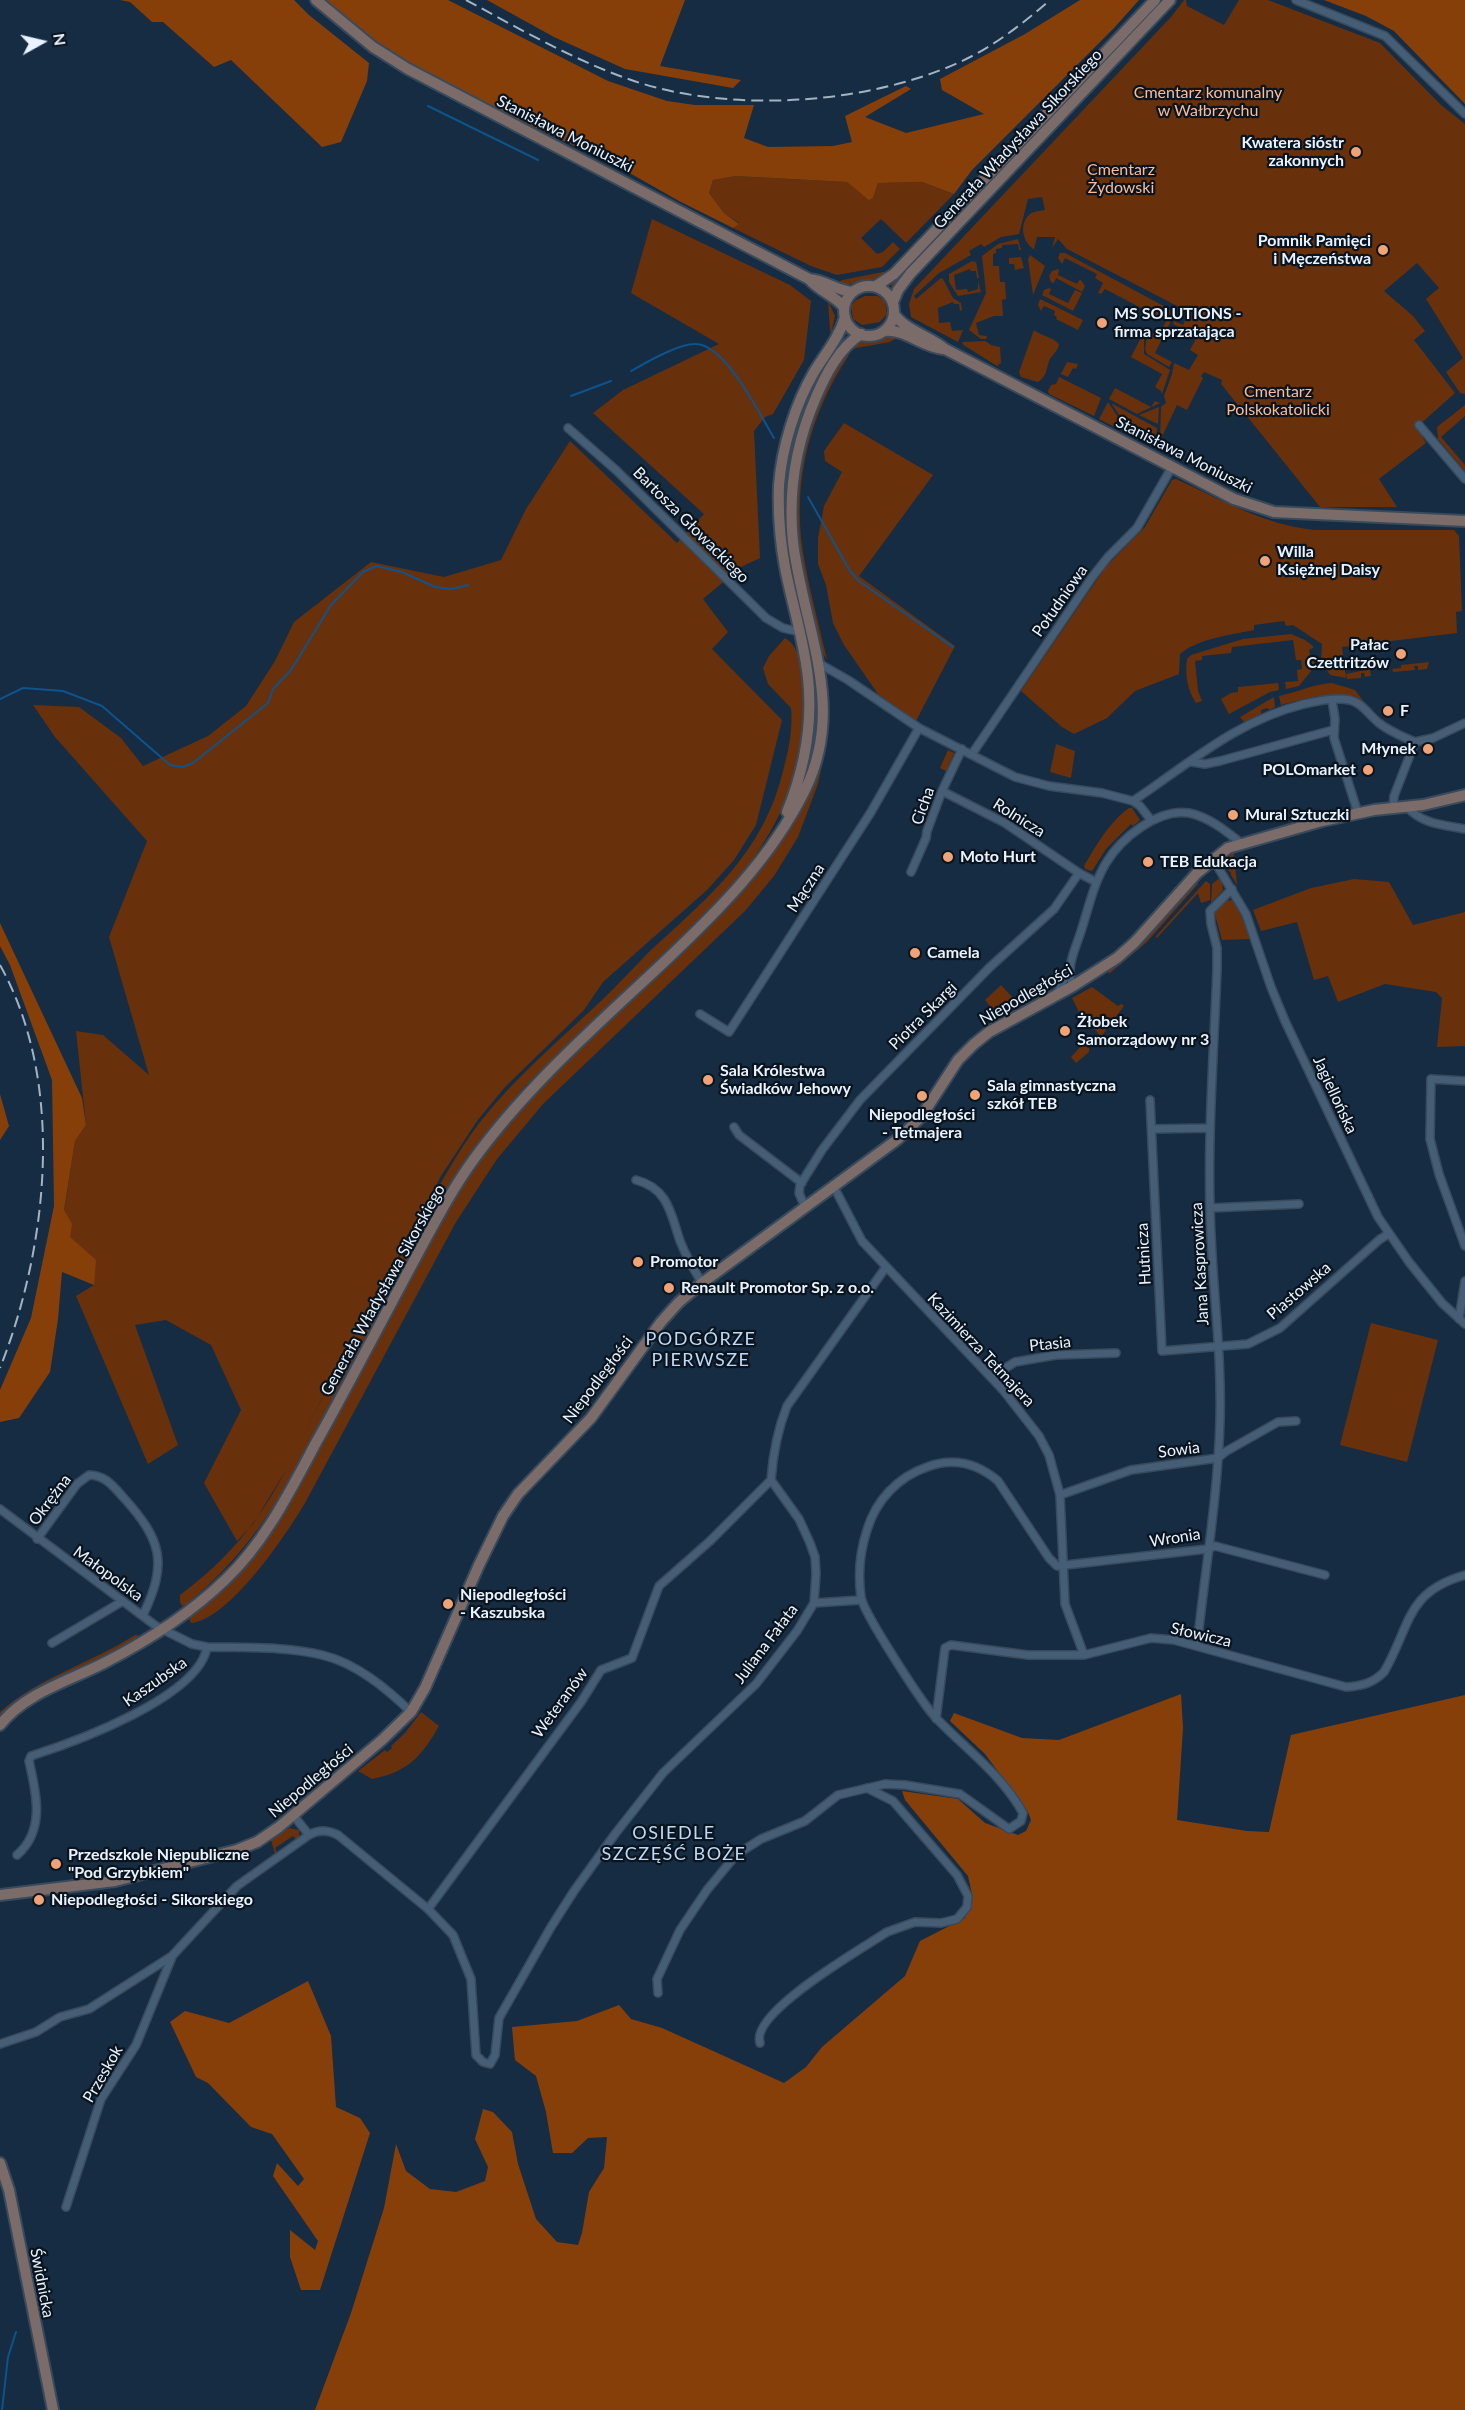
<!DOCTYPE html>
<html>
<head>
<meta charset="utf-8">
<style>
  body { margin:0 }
  #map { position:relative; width:1465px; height:2410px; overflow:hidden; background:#162c42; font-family:Lato,sans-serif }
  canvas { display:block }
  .north { position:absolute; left:12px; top:12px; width:60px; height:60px; -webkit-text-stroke:4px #0a141e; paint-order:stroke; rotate:82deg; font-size:16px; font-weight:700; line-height:24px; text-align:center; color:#e8f3ff }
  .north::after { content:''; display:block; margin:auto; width:21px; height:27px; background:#e8f3ff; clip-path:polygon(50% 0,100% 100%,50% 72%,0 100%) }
</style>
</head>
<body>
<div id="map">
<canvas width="1465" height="2410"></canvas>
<div class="north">N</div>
</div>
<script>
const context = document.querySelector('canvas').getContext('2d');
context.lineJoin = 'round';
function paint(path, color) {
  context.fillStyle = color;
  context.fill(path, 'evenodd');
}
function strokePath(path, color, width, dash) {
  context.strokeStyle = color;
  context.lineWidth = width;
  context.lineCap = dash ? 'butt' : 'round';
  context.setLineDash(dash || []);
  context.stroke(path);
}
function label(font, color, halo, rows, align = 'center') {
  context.font = font + ' Lato,sans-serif';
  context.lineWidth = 4.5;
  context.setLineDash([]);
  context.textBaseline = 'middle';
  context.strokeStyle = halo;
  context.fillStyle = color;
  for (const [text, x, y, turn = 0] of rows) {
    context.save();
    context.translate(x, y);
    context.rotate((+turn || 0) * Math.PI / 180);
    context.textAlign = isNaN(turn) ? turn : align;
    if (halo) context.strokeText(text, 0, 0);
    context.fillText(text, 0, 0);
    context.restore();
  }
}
const green = new Path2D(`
  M1159,0H1164L893,287L890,284Z
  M1184,0H1186L1187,6L1224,25L1239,0H1268L1380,43L1441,105L1465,124V394L1460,393L1446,372L1463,358L1426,299L1439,288L1417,263L1384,291L1413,316L1425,331L1414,340L1455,393L1417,427L1426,443L1379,479L1397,507H1320L1221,384L1222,380L1204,372L1201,376L1203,378L1187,410L1177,405L1160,441L1161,407L1166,403L1164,396L1172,374L1174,363L1189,370L1198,355L1190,350L1197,337L1173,324L1174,321L1183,325L1187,316L1181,308L1067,249L1058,239L1052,248L1055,237H1037L1034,249L1038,251C1024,247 1017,225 1030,214C1034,211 1040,211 1045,210L1042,197L1028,199L1019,234L1001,237L984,247L981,244L969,251L971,255L939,273L914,296L916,299L941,278L943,279L953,298L961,303L962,310L960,311L959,304H954L953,302L938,308L939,323L950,322L952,331L963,330L958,342L911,317L909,304L914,289L1171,17Z
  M736,176L847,182L869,199L873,198L878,183L922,182L954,194L906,243L881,219L861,238L877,254L883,252L893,242L900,249L882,267L837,275L811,266L733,228L739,223L724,213L709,193L713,180Z
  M652,219L790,285L811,301L804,360L773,414L765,417L754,431L760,558L741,567L703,599L728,632L712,649L782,720L756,825L734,860L707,890L603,982L584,1010L505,1087L477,1121L441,1176L405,1245L370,1304C411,1247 437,1179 480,1122C516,1076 561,1039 602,1000C618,985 632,969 647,954C709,896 764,854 784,767C789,749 793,727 791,708L768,684L763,668L769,656L785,638C800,647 800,663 802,678C813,763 779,833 724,896L525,1086L474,1148L429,1219L282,1493C256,1535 228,1570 189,1602L187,1605L182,1606L180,1602V1595C228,1559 258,1523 286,1470L253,1524L237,1541L204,1483L241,1410L211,1345L166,1320L135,1325L178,1445L148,1464L76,1296L94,1285L69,1237L71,1224L64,1211L75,1141L86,1125L76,1031L103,1035L149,1075L109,937L147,841L55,737L33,705L79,707L121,738L143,766L208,736L246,706L275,661L294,622L371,562L444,577L501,560L526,509L570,441L677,543L704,514L593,413L623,390L719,344L631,293ZM369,1306L305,1432L368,1306Z
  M1018,239L1021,250H1019L1018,244L1002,245V248L996,249V253L993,254V266H999L1000,282H1005L1006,299L1002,300L1003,316H994L976,323L979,335L987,336L986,339H981L969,330L986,293L982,256L998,244Z
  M1060,253H1065L1171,310L1170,323L1155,353L1172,362L1169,367L1147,354L1145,349L1148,331L1159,336L1166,321L1105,289L1101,294L1098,293L1103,283L1095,278L1097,274L1065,258L1062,264L1058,258Z
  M1030,255L1045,266L1033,295L1028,259Z
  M1021,257L1024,268L1015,270L1014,264H1009V258Z
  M972,261L976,262L979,278H977L976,271H971L970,269L954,275L956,290L967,289L968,292L978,289V281L981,292L958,296L949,282V274Z
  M1058,269L1059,270L1058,275L1077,284L1080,279L1085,286L1082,292L1056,278L1054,283L1051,282L1049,276L1052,271Z
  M883,272H888C878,280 850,286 837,284L842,280Z
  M1049,288L1051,289L1049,294L1068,303L1075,290L1082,293L1073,311L1042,295L1044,290Z
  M865,296H878L885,301L887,314L880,322L862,325L853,319L851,306L856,300Z
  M1040,299L1083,320L1078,330L1056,319L1057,317L1054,315L1055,311L1044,306L1041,311L1038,305Z
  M828,301L835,316L831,334L830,330Z
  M1034,330C1041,336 1051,336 1059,344C1058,352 1052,354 1049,361C1046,370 1047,376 1038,382L1021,377L1019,372Z
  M1144,332V354L1170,370L1162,394L1161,391L1155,387L1162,374L1131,357Z
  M887,336H899L890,342L851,349L863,341Z
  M985,341L991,345L1000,347L1001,363L997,366L962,344L963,342Z
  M836,346L839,348L832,358L788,495L817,686H813C794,590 766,498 805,402C813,382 825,364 836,346Z
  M847,353L849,355C810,414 792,481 803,552C809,589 819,624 827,660L822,652C814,613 801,575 798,535C792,471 810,405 847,353Z
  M1067,362L1078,364L1076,369L1073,368L1068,377L1061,374Z
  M1059,377L1101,398L1094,416L1049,394L1048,391L1051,385L1056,384Z
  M1115,388L1151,407L1155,401L1160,403L1137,414L1109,399Z
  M1108,402L1130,435L1099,419Z
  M1111,403L1157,428L1156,447L1134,436Z
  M1465,405V416L1441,437L1465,465V471L1438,439L1437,427Z
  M1159,407L1158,424L1139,415Z
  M844,423L933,475L859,576L955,646L916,721L878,694L844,645L833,623L826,585L818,564V538L824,506L842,472L825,461L824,451Z
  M1176,479C1222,500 1265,525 1315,530H1454L1459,536L1462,611L1456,612L1457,633L1342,647L1346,678L1330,675L1321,660L1322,644L1293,625L1286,626L1284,621L1254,625V630C1231,635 1199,638 1180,654L1179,674L1135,691L1107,718L1074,734L1062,727L1021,691L1105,568L1145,527L1172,480Z
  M1291,634L1305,640L1314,647L1309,650L1311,660H1314L1315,666L1299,686L1286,689L1285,682L1298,681L1297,670L1302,669L1301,660H1296L1293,640L1232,647L1231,653L1202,656V660L1195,661L1198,691L1202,701L1196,703C1187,689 1185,675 1187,659L1191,655L1243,639Z
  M1429,662L1427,669L1418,670V666H1414L1415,670L1393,672L1392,669L1401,668V665Z
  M1370,669L1371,676L1365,677L1364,673H1361V678L1347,679L1346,674Z
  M1278,683L1279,690L1270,692L1229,714L1221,699L1231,693L1238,692V687Z
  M1332,683L1355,690L1370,710C1339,687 1315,696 1281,705L1279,696C1298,692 1313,684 1332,683Z
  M814,691H818C819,720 817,750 805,776L811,746Z
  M829,691L826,747L818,784L798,837L774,876L745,911L543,1104L497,1159L456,1222L305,1503C286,1535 229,1620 191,1623L189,1618L191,1615L248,1561L441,1219L487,1147L543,1084L721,914C760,875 797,821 819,769L822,755L826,692Z
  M1274,697L1275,707L1270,710L1267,708L1261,710V714L1244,722L1240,717Z
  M1056,744L1075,751L1071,778L1050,772Z
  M948,750L954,753L946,771L940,768Z
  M1129,808H1132L1140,820L1133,826L1131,824L1106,849L1092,871L1085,869L1084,866C1095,847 1110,821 1129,808Z
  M1232,854H1234L1233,865L1235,864L1237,885L1231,875V871L1230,873C1226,866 1225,860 1232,854Z
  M1221,877L1223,890L1211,903L1212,884Z
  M1198,879V884L1147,942L1109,974L1108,971L1146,939Z
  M1354,879L1389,882L1413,925L1465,912V1046L1437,1047L1442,998L1436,992L1385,984L1338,1002L1328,976L1314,980L1297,922L1261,931L1253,910L1311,888Z
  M1206,881L1210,884V900L1201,903L1198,893L1157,938L1156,936Z
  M1232,900L1243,917L1251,939L1222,940L1214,911L1225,901Z
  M1001,985L1014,999L994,1011L985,1000Z
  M1092,987L1118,1006L1121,1004L1124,1006L1101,1037L1092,1026L1083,1020L1072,998Z
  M1082,1045L1089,1048V1052L1076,1063L1071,1057Z
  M1371,1323L1438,1340L1407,1462L1340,1445Z
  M135,1635L140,1636C95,1664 37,1681 0,1717V1712C39,1677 91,1663 135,1635Z
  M421,1712L439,1726C421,1757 408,1772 372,1779L358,1771L385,1750L387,1752L392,1748L391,1746L405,1733Z
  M289,1828L299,1830V1838L297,1840L293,1836L275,1848L277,1853L275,1854L271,1840Z`);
const forest = new Path2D(`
  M120,0H294L309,15L369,63L367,81L341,142L322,147L231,60L214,67L163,22H152L130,2Z
  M325,0H448L608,81L667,101L695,105H754L744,138L768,147L833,146L852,142L845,116L906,86L911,89L865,117L906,133L984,114L942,90L940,79L1025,34L1080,0H1139L1114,28L972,170L954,194L922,182L878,183L873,198L869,200L847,182L736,176L713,180L709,193L724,213L739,224L733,228L679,201L619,167L475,99L389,52Z
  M487,0H685L660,66L741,80L733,88L625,69L554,37Z
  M1324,0H1465V104L1394,31L1366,16Z
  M0,923L82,1098L86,1125L75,1141L64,1210L72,1224L70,1237L96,1260L94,1285L62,1272L58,1319L50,1372L19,1418L0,1422V1390L31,1318L54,1206L52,1080L10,965L0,946Z
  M0,1094L9,1126L0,1140Z
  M1181,1694L1183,1728L1177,1820L1247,1831L1269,1832L1291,1735L1465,1695V2410H315L351,2313L384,2208L396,2144L406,2171L430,2189L456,2192L485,2181L488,2167L475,2139L483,2109L493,2112L512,2132L518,2164L536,2219L557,2242L578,2245L582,2233L589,2192L604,2168L607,2137L588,2138L572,2153H553L546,2112L536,2076L515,2060L512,2027L577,2021L619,2005L631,2019L662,2028L784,2083L806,2067L822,2047L905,1976L920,1941L965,1918L972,1894L968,1876L905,1800L902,1791L958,1799L985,1823L1018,1835L1026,1831L1031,1820L1028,1812L985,1754L950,1721L954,1713L1022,1738L1059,1740Z
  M308,1981L331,2036L336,2107L360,2118L370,2133L320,2290H301L290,2257V2230L315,2250L318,2241L273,2176L277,2163L298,2186L304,2179L272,2134L251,2127L208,2083L196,2077L170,2022L185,2011L229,2023Z`);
const stream = new Path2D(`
  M428,106L538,160
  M631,371C647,362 678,344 695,344C725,343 760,415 774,438
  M571,396L611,381
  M808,497L850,571L859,581L953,647
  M0,699L23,688L63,691L102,706L170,765L182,767L193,763L268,703L273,689L291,670L331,605L363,572L376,566L402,572L435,587L451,589L468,585
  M2,2410L8,2357L16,2332`);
const street = new Path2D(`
  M1296,0L1385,36L1465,114
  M1419,425L1465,479
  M568,428L617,471L766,618L783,628L800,632
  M820,664L848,680L919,728L1015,777L1049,786L1102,793L1133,801L1140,806L1151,820
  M1332,700L1335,719L1334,738L1358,813
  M972,754L1093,576L1108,557L1137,528L1172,467
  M1192,762L1205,764L1220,761L1333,730
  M942,791L1005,823L1079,873
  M1133,801C1190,763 1236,721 1304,704C1318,701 1335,697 1350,700C1362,703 1369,715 1379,723C1389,731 1403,737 1415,742
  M1407,807C1422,824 1443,825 1465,829
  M1393,808L1394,796L1415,742L1433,738L1465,723
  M1213,859L1246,914L1271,987L1285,1021L1378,1217L1409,1262L1442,1303L1465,1324
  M911,872L926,838L927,831L942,791L962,749
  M1073,986C1064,968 1077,946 1082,928C1089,906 1094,883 1106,863C1121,838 1158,808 1189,813C1209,817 1226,831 1241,843
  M1056,995L1069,970
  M700,1014L729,1032L871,812L919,728
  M1465,1081L1431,1079L1430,1139L1439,1174L1465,1246
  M1150,1100L1162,1351L1248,1344L1280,1328L1379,1240L1388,1234
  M734,1127L739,1135L802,1183
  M1152,1129L1209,1128
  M636,1180C668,1188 671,1214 680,1241C686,1256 694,1270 702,1283
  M834,1187L862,1241L1003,1390L1039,1436L1049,1455L1060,1495L1065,1604L1084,1655
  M805,1207L799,1193L800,1185L822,1150L860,1100L990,967L1054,909L1079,873L1096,882
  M1210,1208L1299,1204
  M1459,1319L1465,1281
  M991,1377L1015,1362L1056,1355L1116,1353
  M1060,1495L1131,1470L1218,1458L1225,1452L1278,1422L1296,1421
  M0,1509L156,1626L192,1644L207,1647
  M37,1539L77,1484L89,1475C105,1475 113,1486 123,1497C162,1540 168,1563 143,1615
  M814,1603L861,1600
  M52,1643L123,1601
  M1197,1646C1205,1571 1218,1495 1220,1420C1222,1348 1211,1277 1210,1206C1208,1127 1214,1048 1217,969V948L1211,924L1210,911L1232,889
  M936,1719L945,1648L951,1645L1028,1655H1084L1151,1638L1174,1640L1346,1687C1362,1686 1373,1683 1384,1672C1411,1626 1405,1592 1465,1575
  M294,1816L309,1835C319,1829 328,1830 338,1835L428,1909L453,1935L471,1979L476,2055L483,2062L490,2064L495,2055L499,2018L551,1927L574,1891L615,1834L663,1773L756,1684L797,1631L814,1603L816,1574L815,1557L810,1543L799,1519L771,1480C773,1454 777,1431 787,1406L886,1267
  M17,1855C46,1830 36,1792 29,1761L31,1756C75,1742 199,1697 207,1647C244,1648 286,1646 322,1655C356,1663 386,1688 411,1712
  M428,1909L581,1702L601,1670L632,1658L659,1586L710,1541L771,1480
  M658,1993L657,1979L680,1930L707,1890L736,1855L761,1839L805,1821L838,1795L885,1784L905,1785L960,1794L1009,1829L1021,1821L1023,1813C1002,1775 967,1750 938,1720C924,1707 863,1612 861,1597C858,1575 860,1551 867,1530C876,1500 898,1477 927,1467C954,1457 977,1463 998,1481L1049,1558L1057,1566L1207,1549L1215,1546L1325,1575
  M760,2043C750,2014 853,1954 876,1939L887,1932L915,1922L941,1923L957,1919L967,1907L968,1896L957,1875L893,1801L867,1788
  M0,2044L36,2032L60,2017L89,2009L172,1956L237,1886L309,1835
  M66,2207L101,2099L136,2045L172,1957`);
const secondary = new Path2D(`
  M316,0L373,47L408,69L809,279C825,280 837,291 853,292
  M809,279C819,291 834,295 844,307
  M844 311a25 25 0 1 1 50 0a25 25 0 1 1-50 0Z
  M876,286L894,274L1155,0
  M893,302L898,290L910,274L1170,0
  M894,314C906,331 930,336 945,349L1234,499L1274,512L1465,521
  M884,331C904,328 922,347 943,349
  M787,812C804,770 813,724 808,678C804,640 792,604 785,567C780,540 778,512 779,485C782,447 795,405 814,372C825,354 839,338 845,317
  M0,1725C25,1693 69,1681 104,1663C147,1641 191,1613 226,1579C266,1541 291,1489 317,1441C351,1380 383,1318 416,1257C434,1224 452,1189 474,1159C527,1086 596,1026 662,964C717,912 771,859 805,790C847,705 803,627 793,542C788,493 796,443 816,397C826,374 839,348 861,334
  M0,1895L115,1881L237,1850L257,1842L279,1827L382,1740L411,1712L425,1688L479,1565L503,1516L518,1494L591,1418L661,1322L679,1302L702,1283L898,1139L921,1117L958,1060L974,1044L989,1032L1073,986L1117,958L1135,942L1197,873L1228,848L1322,821L1374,810L1423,805L1465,795
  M0,2163L9,2190L53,2410`);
const rail = new Path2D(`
  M466,0C520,29 575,61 634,81C735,115 882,104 976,54C1003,39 1027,20 1050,0
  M0,965C66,1083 48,1247 0,1368`);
const markers = [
  [1356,152,6,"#efa377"],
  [1383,250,6,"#efa377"],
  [1102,323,6,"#efa377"],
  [1265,561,6,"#efa377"],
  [1401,654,6,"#efa377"],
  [1388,711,6,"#efa377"],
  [1428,749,6,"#efa377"],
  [1368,770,6,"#efa377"],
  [1233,815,6,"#efa377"],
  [948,857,6,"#efa377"],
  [1148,862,6,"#efa377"],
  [915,953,6,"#efa377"],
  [1065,1031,6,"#efa377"],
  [708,1080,6,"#efa377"],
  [975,1095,6,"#efa377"],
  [922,1096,6,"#efa377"],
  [638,1262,6,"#efa377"],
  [669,1288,6,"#efa377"],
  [448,1604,6,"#efa377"],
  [56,1864,6,"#efa377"],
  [39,1900,6,"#efa377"]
];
const parkNames = [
  ["Cmentarz komunalny",1208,93],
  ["w Wałbrzychu",1208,111],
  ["Cmentarz",1121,170],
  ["Żydowski",1121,188],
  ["Cmentarz",1278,392],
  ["Polskokatolicki",1278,410]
];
const streetNames = [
  ["Stanisława Moniuszki",565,134,27],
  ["Generała Władysława Sikorskiego",1018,139,-47],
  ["Stanisława Moniuszki",1184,455,27],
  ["Bartosza Głowackiego",691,525,45],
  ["Południowa",1060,601,-55],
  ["Cicha",923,806,-70],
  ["Rolnicza",1019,818,32],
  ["Mączna",806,888,-57],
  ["Niepodległości",1026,995,-30],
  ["Piotra Skargi",923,1016,-45],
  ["Jagiellońska",1335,1095,65],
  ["Hutnicza",1144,1254,-93],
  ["Jana Kasprowicza",1200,1264,-93],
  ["Generała Władysława Sikorskiego",383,1290,-61],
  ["Piastowska",1299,1291,-41],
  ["Ptasia",1050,1344,-6],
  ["Kazimierza Tetmajera",981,1350,47],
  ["Niepodległości",598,1380,-53],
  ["Sowia",1179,1450,-7],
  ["Okrężna",50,1500,-53],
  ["Wronia",1175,1538,-9],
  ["Małopolska",108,1574,36],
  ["Słowicza",1201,1635,13],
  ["Juliana Fałata",766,1644,-53],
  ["Kaszubska",155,1682,-35],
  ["Weteranów",560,1703,-54],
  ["Niepodległości",311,1781,-40],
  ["Przeskok",103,2074,-60],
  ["Świdnicka",42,2283,79]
];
const poiNames = [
  ["Kwatera sióstr",1344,143,"right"],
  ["zakonnych",1344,161,"right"],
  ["Pomnik Pamięci",1371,241,"right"],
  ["i Męczeństwa",1371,259,"right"],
  ["MS SOLUTIONS -",1114,314],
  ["firma sprzatająca",1114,332],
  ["Willa",1277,552],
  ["Księżnej Daisy",1277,570],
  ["Pałac",1389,645,"right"],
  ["Czettritzów",1389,663,"right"],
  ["F",1400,711],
  ["Młynek",1416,749,"right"],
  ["POLOmarket",1356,770,"right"],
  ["Mural Sztuczki",1245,815],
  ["Moto Hurt",960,857],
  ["TEB Edukacja",1160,862],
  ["Camela",927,953],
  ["Żłobek",1077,1022],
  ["Samorządowy nr 3",1077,1040],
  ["Sala Królestwa",720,1071],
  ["Świadków Jehowy",720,1089],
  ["Sala gimnastyczna",987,1086],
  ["szkół TEB",987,1104],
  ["Niepodległości",922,1115,"center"],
  ["- Tetmajera",922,1133,"center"],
  ["Promotor",650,1262],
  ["Renault Promotor Sp. z o.o.",681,1288],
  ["Niepodległości",460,1595],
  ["- Kaszubska",460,1613],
  ["Przedszkole Niepubliczne",68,1855],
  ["\"Pod Grzybkiem\"",68,1873],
  ["Niepodległości - Sikorskiego",51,1900]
];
const neighbourhoodNames = [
  ["PODGÓRZE",701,1339],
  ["PIERWSZE",701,1360],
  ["OSIEDLE",674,1833],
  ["SZCZĘŚĆ BOŻE",674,1854]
];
paint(green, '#68310b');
paint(forest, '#873f0a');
strokePath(stream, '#0e538c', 2);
strokePath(street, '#384a5c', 10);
strokePath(secondary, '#384a5c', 14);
strokePath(street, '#465d76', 7);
strokePath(secondary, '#7c6c69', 10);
strokePath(rail, '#a4b3c2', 2, [12, 6]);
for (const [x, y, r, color] of markers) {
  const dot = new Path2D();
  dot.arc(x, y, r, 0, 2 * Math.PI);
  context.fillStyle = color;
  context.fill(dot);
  strokePath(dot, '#0a141e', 2);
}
label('16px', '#f9bb98', '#0a141e', parkNames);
label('16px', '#e8f3ff', '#0a141e', streetNames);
label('bold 16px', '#e8f3ff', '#0a141e', poiNames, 'left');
context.letterSpacing = '1.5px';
label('18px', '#bed9f6', '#0a141e', neighbourhoodNames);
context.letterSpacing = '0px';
</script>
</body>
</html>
